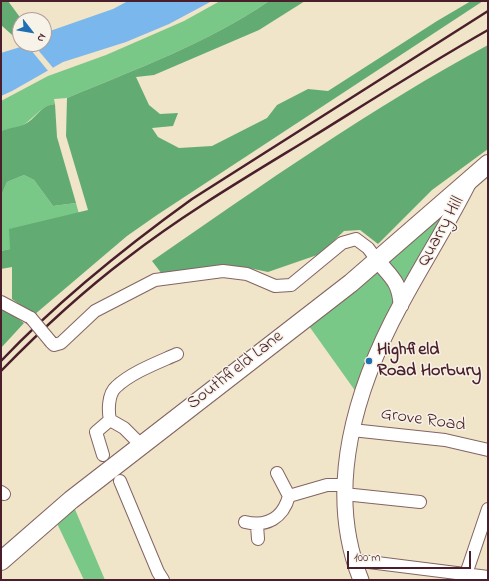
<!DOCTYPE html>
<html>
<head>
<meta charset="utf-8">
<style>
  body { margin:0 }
  #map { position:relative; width:489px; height:581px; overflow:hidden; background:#f0e4c9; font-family:"Indie Flower",sans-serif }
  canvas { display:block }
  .frame { position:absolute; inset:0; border:2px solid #4a1f2b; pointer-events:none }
  .north { position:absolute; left:12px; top:12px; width:40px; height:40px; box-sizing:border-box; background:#f7f3e8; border:1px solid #b29e9c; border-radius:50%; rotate:121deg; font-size:11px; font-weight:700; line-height:16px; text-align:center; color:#4a1f2b }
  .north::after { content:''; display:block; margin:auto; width:14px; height:18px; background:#1f6fb2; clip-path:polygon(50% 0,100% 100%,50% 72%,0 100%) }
  .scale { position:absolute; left:347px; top:551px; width:124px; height:18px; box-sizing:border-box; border:2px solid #4a1f2b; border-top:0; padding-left:5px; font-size:12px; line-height:14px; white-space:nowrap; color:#4a1f2b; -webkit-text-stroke:3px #f7f3e8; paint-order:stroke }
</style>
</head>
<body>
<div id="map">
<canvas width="489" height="581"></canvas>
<div class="frame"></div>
<div class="north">N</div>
<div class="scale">100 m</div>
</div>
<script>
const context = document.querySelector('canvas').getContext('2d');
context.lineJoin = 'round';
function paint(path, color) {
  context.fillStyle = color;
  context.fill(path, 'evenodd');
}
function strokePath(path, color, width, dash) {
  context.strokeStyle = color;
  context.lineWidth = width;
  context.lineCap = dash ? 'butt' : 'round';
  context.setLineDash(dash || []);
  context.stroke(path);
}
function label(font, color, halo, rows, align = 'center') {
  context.font = font + ' "Indie Flower",sans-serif';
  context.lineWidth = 3;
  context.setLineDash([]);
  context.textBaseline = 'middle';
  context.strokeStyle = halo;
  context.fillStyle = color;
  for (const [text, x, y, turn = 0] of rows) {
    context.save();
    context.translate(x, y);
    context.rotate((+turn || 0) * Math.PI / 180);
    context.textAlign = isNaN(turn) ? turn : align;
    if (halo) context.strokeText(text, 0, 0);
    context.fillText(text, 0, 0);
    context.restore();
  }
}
const green = new Path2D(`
  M220,1H269C208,43 136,69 67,98L54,99L55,104C40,106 33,120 20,127C14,129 7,129 1,131V101L48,76L106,55L184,21Z
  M24,175L34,180L53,206L76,203L79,214L10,249L1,251V196L7,182Z
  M470,180L361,399L304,319Z
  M71,500L105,580H84L53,515Z`);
const forest = new Path2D(`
  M1,1H8L22,20H20V42L1,25Z
  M269,1H305L259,30L154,75L136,77L149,105L160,114L178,113L173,126L152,128L158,137L179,148L212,146L267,118L277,105L308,89L328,91L437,21L471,1H483L157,215L127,236L34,315L12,299V267L1,269V251L10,249L9,229L88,210L66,136L67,98C136,69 208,43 269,1Z
  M488,45V149L432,190L378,244L360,230L344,231L320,254L268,272L244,267L162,274L152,261C262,185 371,108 488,45Z
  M55,104L57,137L76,203L53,206L34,180L24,175L7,182L1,196V131C11,127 22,128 31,120C39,113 43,105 55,104Z
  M1,306L24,323L1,348Z`);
const water = new Path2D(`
  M128,1H212L169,24L126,42L63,62L12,91L1,96V53L30,44H44V35L50,31L113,9Z`);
const pier = new Path2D(`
  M26,44H33L54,69L49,72Z`);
const minor = new Path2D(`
  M1,302L31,318
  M51,342L54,345L61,343L95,311L155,280L223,271L247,274L275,286L291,285L342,243L356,239L368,248L377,260
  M352,430L445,440L488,450
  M141,445L124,428L110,420C108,411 108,394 116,387C132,372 157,363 177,354
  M103,455L96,432L110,420
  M277,473L289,496
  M120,481L158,572L163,580
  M1,492L4,494
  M344,494L420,502
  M245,522C267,527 283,518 289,496L327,485H344
  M257,525L258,539
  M353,560L488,577
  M466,574L488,509`);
const major = new Path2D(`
  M377,260C391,277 400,282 401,305
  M361,580C324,489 356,387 401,304C423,263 448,224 469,182`);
const highway = new Path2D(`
  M1,561L71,500L351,283L488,164`);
const rail = new Path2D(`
  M1,361C59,300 124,248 192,199L488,11
  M1,371C40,331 82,292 127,258C185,213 250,175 312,137C370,101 428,64 488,30`);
const minorBridge = new Path2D(`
  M31,318L51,342`);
const markers = [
  [369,361,4,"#1f6fb2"]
];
const streetNames = [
  ["Quarry Hill",442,232,-61],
  ["Southfield Lane",236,371,-38],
  ["Grove Road",423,421,8]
];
const poiNames = [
  ["Highfield",377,351],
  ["Road Horbury",377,372]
];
paint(green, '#79c888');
paint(forest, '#62ac74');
paint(water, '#79b7ec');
paint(pier, '#f0e4c9');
strokePath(minor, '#846462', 14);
strokePath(major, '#846462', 17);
strokePath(highway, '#846462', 20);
strokePath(minor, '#fff', 12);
strokePath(major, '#fff', 15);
strokePath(highway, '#fff', 18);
strokePath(rail, '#4a1f2b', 2.5);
strokePath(minorBridge, '#846462', 14, []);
strokePath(minorBridge, '#fff', 12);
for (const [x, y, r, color] of markers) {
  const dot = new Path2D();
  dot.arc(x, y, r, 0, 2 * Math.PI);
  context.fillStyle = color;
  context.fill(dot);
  strokePath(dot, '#f7f3e8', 1.5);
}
label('18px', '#4a1f2b', '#f7f3e8', streetNames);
label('bold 18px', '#4a1f2b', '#f7f3e8', poiNames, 'left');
</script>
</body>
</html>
